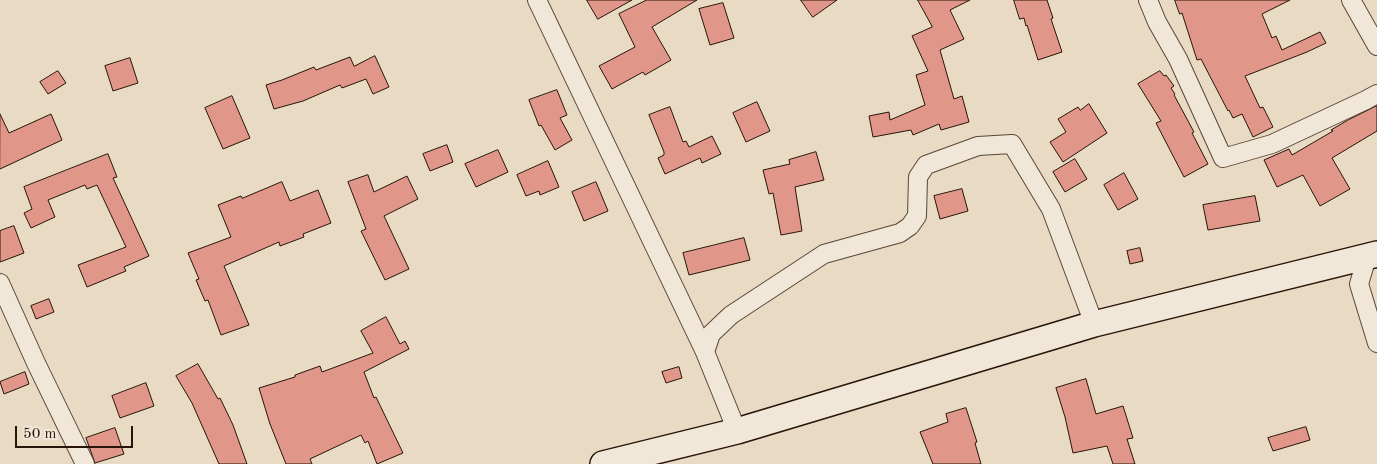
<!DOCTYPE html>
<style>
body{margin:0}
#map{position:relative;width:1377px;height:464px;overflow:hidden;background:#e9dac3;font-family:"Old Standard TT",serif}
canvas{display:block}
.scale{position:absolute;left:15px;top:426px;width:118px;height:22px;box-sizing:border-box;border:2px solid #27140a;border-top:0;padding-left:6px;font-size:15px;line-height:18px;white-space:nowrap;color:#27140a;-webkit-text-stroke:4px #f1e7d8;paint-order:stroke}
</style>
<div id="map">
<canvas width="1377" height="464"></canvas>
<div class="scale">50 m</div>
</div>
<script>
const context = document.querySelector('canvas').getContext('2d');
context.lineJoin = 'round';
function fillPath(path, color) { context.fillStyle = color; context.fill(path, 'evenodd'); }
function stroke(path, color, width, dash) { context.strokeStyle = color; context.lineWidth = width; context.lineCap = dash ? 'butt' : 'round'; context.setLineDash(dash || []); context.stroke(path); }
const building = new Path2D(`
 M587,0H632L598,19Z
 M647,0H697L652,27L671,60L645,75L643,72L612,89L599,66L635,47L619,14Z
 M801,0H837L813,17Z
 M918,0H970L950,10L964,39L940,50L954,99L962,96L969,122L941,130L939,124L913,135L911,130L873,137L869,116L889,112L890,120L925,105L916,75L928,71L912,36L932,27Z
 M1014,0H1047L1053,18L1051,19L1062,52L1038,60L1027,25L1026,26L1024,18L1020,19Z
 M1175,0H1290L1262,14L1272,38L1276,36L1282,50L1320,32L1326,43L1307,52L1245,76L1260,108L1263,107L1273,127L1253,137L1242,114L1233,118L1229,110L1228,111L1201,59L1197,60L1182,13L1180,14Z
 M723,3L734,38L710,45L699,9Z
 M375,56L389,87L373,94L366,79L342,88L340,85L303,101L274,109L266,85L282,80L314,67L316,70L350,57L354,66Z
 M130,58L138,83L113,91L105,66Z
 M58,71L66,83L48,94L40,82Z
 M1160,71L1164,76L1166,75L1174,86L1171,88L1175,94L1174,95L1194,132L1192,133L1208,164L1184,177L1156,123L1161,121L1138,84Z
 M557,90L567,115L560,118L572,140L555,150L541,125L539,126L529,100Z
 M232,96L250,138L223,149L205,108Z
 M757,102L770,131L746,142L733,113Z
 M1089,104L1107,133L1063,162L1050,142L1066,132L1058,119L1078,107L1080,110Z
 M1377,106V131L1332,158L1350,189L1320,206L1303,175L1277,187L1264,160L1289,149L1292,155L1333,131L1331,130L1348,120Z
 M670,107L683,142L686,141L689,147L712,136L721,154L702,163L700,158L665,174L658,158L664,155V152L649,115Z
 M0,114L9,133L51,114L62,140L0,169Z
 M447,145L453,162L430,171L423,154Z
 M498,150L508,172L476,187L465,164Z
 M816,152L824,180L795,187L802,231L781,235L773,193L769,194L763,170L790,164L789,160Z
 M108,154L117,177L113,178L149,256L124,267L126,271L87,287L78,265L126,247L97,185L87,189L85,185L48,200L55,217L31,228L24,213L32,209L24,187Z
 M1075,159L1087,179L1065,192L1053,172Z
 M548,161L559,187L540,195L539,191L526,196L517,175Z
 M1124,173L1138,199L1118,210L1104,185Z
 M368,175L374,192L407,176L418,199L384,216L409,269L385,280L361,231L366,229L348,182Z
 M282,182L290,201L318,190L331,223L303,234L304,237L280,246L279,242L224,266L249,325L221,335L208,300L205,301L196,280L199,279L188,253L231,237L218,205L241,196L242,198Z
 M596,182L608,211L584,221L572,192Z
 M962,189L968,211L940,219L934,196Z
 M1255,196L1260,221L1208,230L1203,205Z
 M14,226L24,253L0,262V231Z
 M744,238L750,260L689,275L683,253Z
 M1140,248L1143,261L1130,264L1127,251Z
 M49,299L54,312L36,319L31,306Z
 M386,317L400,344L405,341L409,349L364,372L374,398L376,397L403,453L377,464L368,441L365,443L361,435L310,459L312,464H286L270,424L259,388L295,377V375L320,366L322,372L373,353L361,331Z
 M198,364L218,399L220,398L233,425L247,464H219L192,403L176,376Z
 M679,367L682,378L666,383L662,372Z
 M25,372L29,384L4,394L0,382Z
 M1086,379L1096,414L1123,406L1133,438L1127,439L1135,464H1113L1107,446L1073,453L1065,417L1056,388Z
 M146,383L154,406L120,418L112,396Z
 M966,408L977,442L975,443L981,464H933L920,432L948,422L946,414Z
 M1306,427L1310,440L1273,451L1268,438Z
 M115,428L124,454L95,463L86,438Z`);
fillPath(building, '#e09789');
stroke(building, '#27140a', 1);
const street = new Path2D(`
 M537,0L705,352
 M1148,0L1157,22L1178,59L1223,158L1272,144L1366,100L1377,94
 M1351,0L1377,46
 M1367,257L1359,284L1377,343
 M0,283L36,363L85,464
 M737,431L705,352L711,334L731,315L824,254L900,233L910,226L917,216L918,177L926,165L978,146L1012,144L1051,209L1094,324`);
const secondary = new Path2D(`
 M603,464L737,431L1094,324L1377,254`);
stroke(street, '#584638', 20);
stroke(secondary, '#27140a', 28);
stroke(street, '#f1e7d8', 18);
stroke(secondary, '#f1e7d8', 25);
</script>
